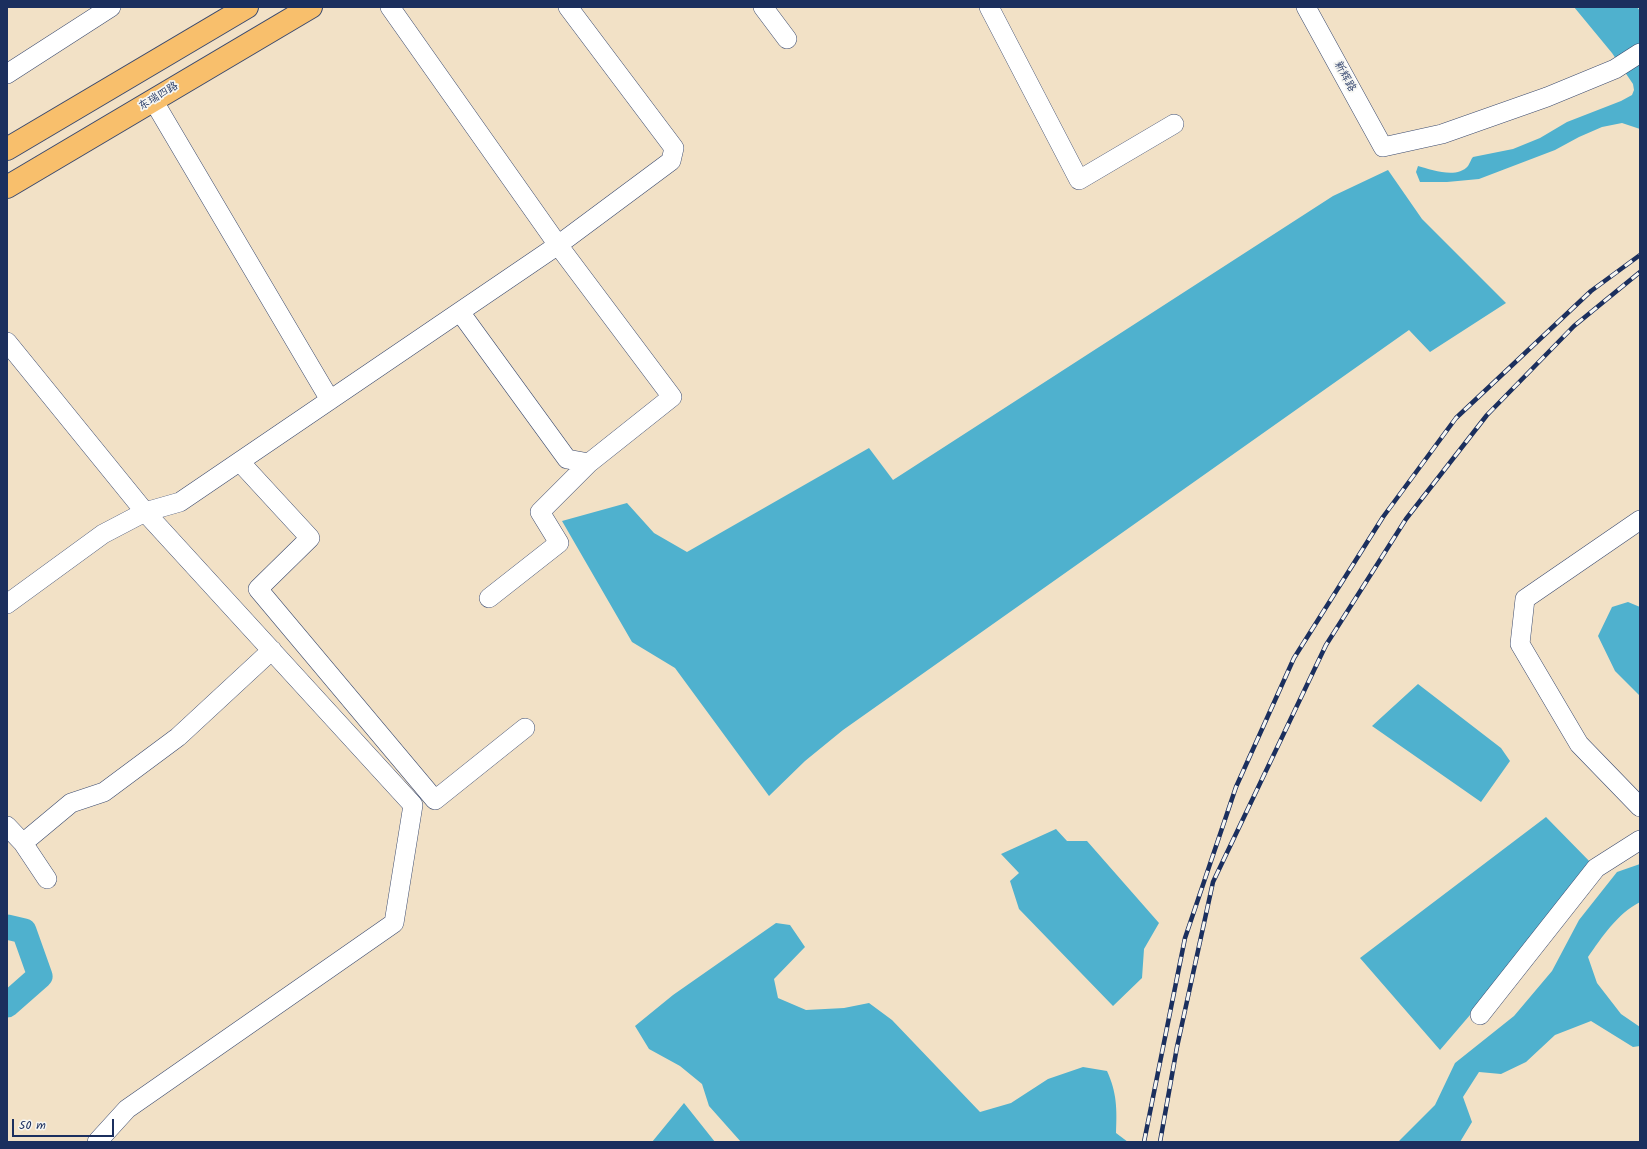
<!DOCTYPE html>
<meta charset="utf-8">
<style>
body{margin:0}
#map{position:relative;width:1647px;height:1149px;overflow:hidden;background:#f2e1c6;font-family:Kalam,sans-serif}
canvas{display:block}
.frame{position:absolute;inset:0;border:8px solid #1b2f5e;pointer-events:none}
.scale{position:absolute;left:12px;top:1119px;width:102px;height:18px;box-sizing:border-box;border:2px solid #1b2f5e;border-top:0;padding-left:5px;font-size:12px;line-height:14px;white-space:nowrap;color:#1b2f5e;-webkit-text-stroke:3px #f6f6f2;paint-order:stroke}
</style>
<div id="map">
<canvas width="1647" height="1149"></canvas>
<div class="frame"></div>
<div class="scale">50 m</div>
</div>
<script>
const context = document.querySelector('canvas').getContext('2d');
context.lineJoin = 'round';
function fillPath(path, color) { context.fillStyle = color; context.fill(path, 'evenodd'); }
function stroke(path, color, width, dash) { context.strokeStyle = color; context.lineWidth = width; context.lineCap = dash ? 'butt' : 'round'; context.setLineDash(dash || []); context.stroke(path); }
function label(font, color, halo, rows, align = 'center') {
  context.font = font + ' Kalam,"LXGW WenKai TC",sans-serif'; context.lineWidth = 3.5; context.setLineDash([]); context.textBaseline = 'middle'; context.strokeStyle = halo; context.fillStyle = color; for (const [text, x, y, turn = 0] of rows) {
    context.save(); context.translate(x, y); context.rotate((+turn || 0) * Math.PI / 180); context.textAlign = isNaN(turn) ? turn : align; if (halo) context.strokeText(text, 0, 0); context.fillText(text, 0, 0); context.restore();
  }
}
fillPath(new Path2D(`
 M1574,7H1637L1640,11V129L1622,123L1602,127L1579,137L1555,150L1479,179L1447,182H1420L1416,172L1418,166C1432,170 1457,179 1468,166C1470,163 1471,159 1473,157L1513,149L1540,138L1567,122L1621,101L1632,95L1634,90L1633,84L1612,53Z
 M1388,170L1422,219L1506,303L1430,352L1409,330L843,730L805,761L769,796L675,668L632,642L562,521L627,503L654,533L687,552L869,448L893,480L1333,196Z
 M1628,602L1640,607V696L1615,671L1598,636L1612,607Z
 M1418,684L1501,748L1510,761L1481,802L1372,726Z
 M1546,817L1596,868L1440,1050L1360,958Z
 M1056,829L1067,841H1087L1159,923L1144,949L1142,978L1113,1006L1019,909L1010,881L1019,873L1001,854Z
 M1640,864V902C1617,914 1602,937 1588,957L1597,983L1621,1014L1640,1027V1046L1633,1047L1591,1021L1555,1035L1526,1062L1501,1074L1479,1072L1463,1097L1472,1122L1460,1142H1398L1435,1105L1455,1063L1514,1016L1552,971L1579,920L1617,872Z
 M776,923L790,925L805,947L774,979L778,998L806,1010L844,1008L869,1003L892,1020L980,1112L1011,1103L1048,1079L1083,1067L1107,1071C1117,1093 1117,1109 1116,1133L1128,1142H741L709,1106L702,1084L680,1066L649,1049L635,1026L673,995Z
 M684,1103L715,1142H652Z`), '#4fb1ce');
stroke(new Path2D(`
 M7,927L24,931L40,976L7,1005`), '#4fb1ce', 25);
const minor = new Path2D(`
 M390,7L558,245L672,397L589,463L540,512L559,543L489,598
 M763,7L787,39
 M989,7L1079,180L1174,124
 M1306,7L1383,147L1442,134L1547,97L1615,69L1640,53
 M7,74L111,7
 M153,100L330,400
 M460,312L567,459L589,463
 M7,342L145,512L413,805L394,923L127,1109L97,1142
 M240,462L310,538L258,589L435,800L525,728
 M1640,520L1525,599L1520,644L1579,744L1640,807
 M7,604L103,534L145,512L180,502L558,245L671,161L674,148L568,7
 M7,826L23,843
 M47,879L23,843L71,803L104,792L178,737L272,650
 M1480,1015L1596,868L1640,840`);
const major = new Path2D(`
 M7,149L247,7
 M7,187L311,7`);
stroke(minor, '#3b4a6e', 20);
stroke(major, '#3b4a6e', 24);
stroke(minor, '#fff', 19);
stroke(major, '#f8bf6c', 22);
const rail = new Path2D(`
 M1144,1142L1185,938L1236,787L1294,658L1383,517L1456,418L1591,291L1640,255
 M1160,1142L1177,1047L1213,882L1326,645L1406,519L1487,415L1574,326L1640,272`);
stroke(rail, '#1b2f5e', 4.5);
stroke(rail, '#f6f6f2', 3, [9]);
label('11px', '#1b2f5e', '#f6f6f2', [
 ["新辉路",1344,77,61],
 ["东瑞四路",159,97,-31]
]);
</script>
